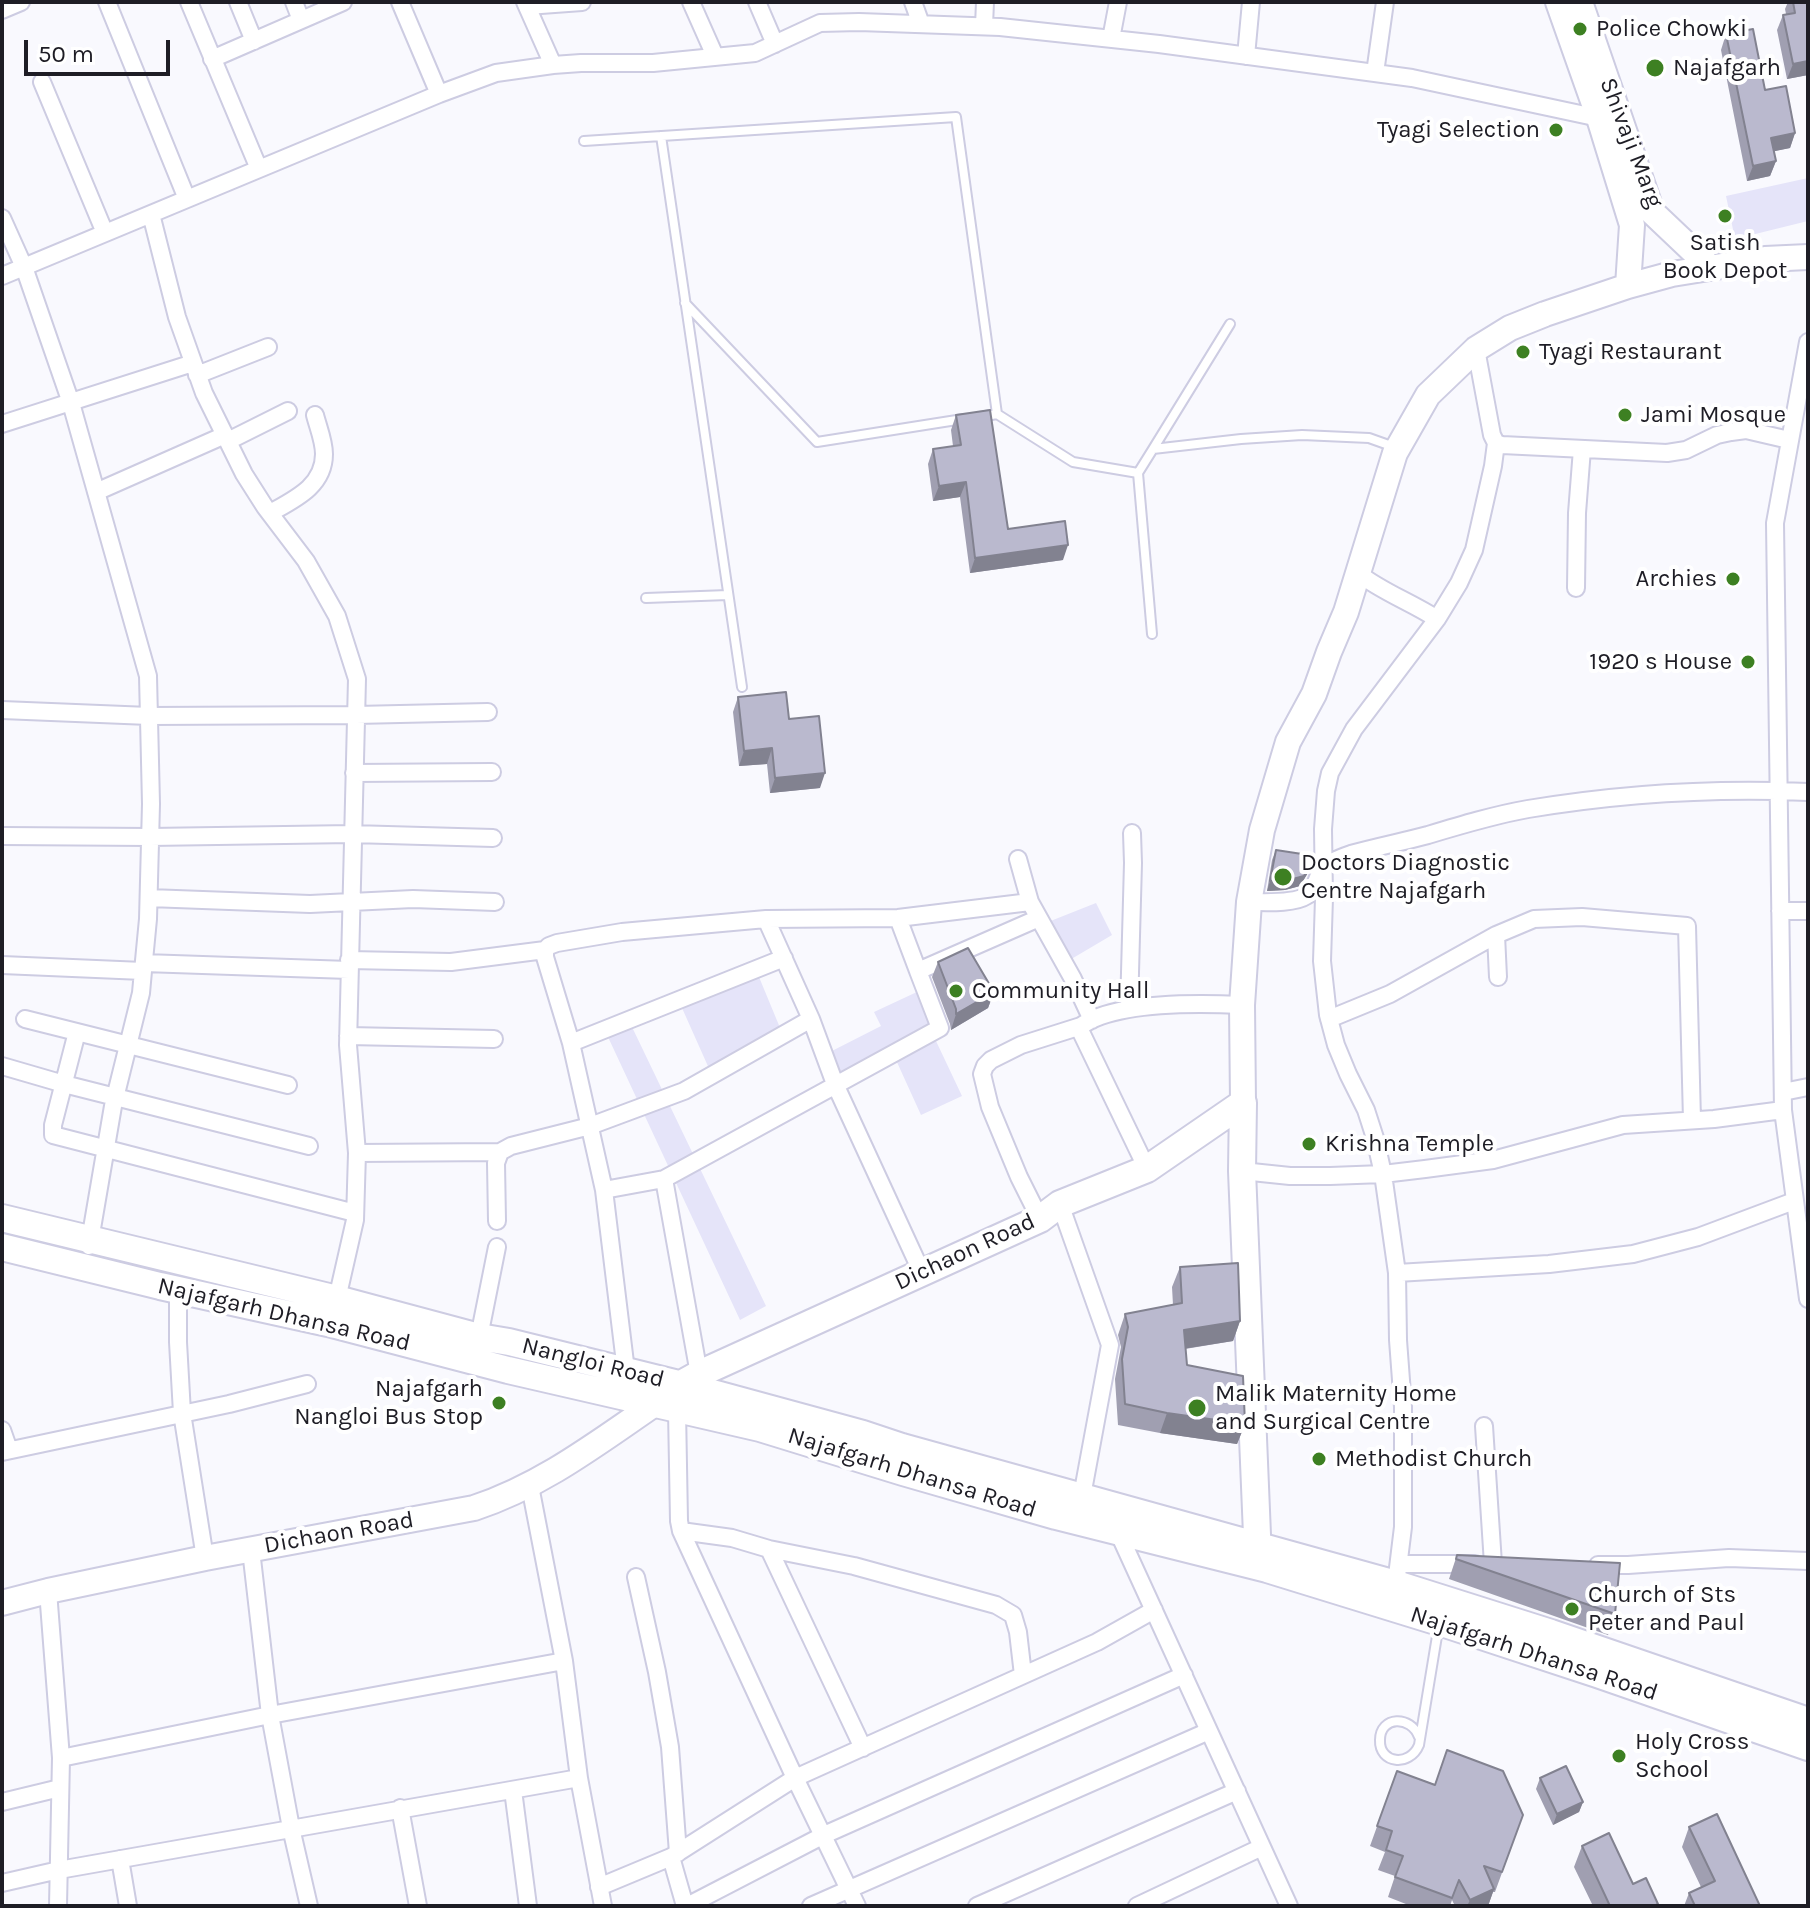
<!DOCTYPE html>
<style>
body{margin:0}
#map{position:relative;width:1810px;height:1908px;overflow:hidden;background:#f9f9fe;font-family:Karla,sans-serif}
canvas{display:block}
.frame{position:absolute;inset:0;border:4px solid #1e1d25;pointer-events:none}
.scale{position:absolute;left:24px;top:40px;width:146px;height:36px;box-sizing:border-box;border:4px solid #1e1d25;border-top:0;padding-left:10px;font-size:24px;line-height:28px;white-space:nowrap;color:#1e1d25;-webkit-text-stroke:6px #fff;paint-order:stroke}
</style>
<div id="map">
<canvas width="1810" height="1908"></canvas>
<div class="frame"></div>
<div class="scale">50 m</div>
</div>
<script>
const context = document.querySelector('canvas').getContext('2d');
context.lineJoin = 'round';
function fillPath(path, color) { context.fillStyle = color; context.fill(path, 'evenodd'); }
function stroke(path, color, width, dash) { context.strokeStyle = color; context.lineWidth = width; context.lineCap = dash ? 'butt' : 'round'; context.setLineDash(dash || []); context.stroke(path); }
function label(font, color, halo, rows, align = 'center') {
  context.font = font + ' Karla,sans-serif'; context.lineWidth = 8; context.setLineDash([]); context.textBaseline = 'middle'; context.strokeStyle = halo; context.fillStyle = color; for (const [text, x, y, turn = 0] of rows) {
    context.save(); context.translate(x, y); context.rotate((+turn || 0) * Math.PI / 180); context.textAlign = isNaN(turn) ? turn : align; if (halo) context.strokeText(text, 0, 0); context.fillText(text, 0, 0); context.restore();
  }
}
fillPath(new Path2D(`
 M1808,178V221L1735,239L1726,196Z
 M1096,903L1112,935L1068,961L1048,922Z
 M759,977L783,1035L711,1073L682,1008Z
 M919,991L931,1024L838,1076L826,1054L881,1026L874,1012Z
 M632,1027L766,1306L740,1320L608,1037Z
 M936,1041L962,1096L921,1115L896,1060Z`), '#e5e4f9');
const lane = new Path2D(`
 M661,136L742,687
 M584,141L956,117L997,414
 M685,303L817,442L963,419
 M980,417L997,414L1073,462L1138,473L1153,449L1241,439L1302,435L1369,438L1397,448
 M1153,449L1230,324
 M1138,473L1152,634
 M646,598L728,595
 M1419,1737C1411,1715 1380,1716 1380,1740C1379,1764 1410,1767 1419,1745L1439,1624`);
const street = new Path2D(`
 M107,2L187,199
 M189,2L259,169
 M238,2L254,41
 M294,2L301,20
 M400,2L439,94
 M525,2L553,65
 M691,2L715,56
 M757,2L775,44
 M913,2L921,24
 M527,6L582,2
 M2,10L21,2
 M984,26L985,2
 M1111,39L1118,2
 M1246,56L1251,2
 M212,59L343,2
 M1375,73L1385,2
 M42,82L105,233
 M151,214L177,317L204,393L244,474L265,507L306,561L337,616L357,679L348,1045L357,1153L355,1220L337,1299
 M2,218L24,267L71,403L148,676L151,804L148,919L143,971L141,993L113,1106L89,1246
 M2,276L439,94L496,73L553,65L581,63H653L755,53L820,23L859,22L1000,27L1159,44L1412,78L1599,118L1605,116
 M1808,342L1775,523L1783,1110L1808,1299
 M1476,349L1492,435L1496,443L1502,445L1667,453L1686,450L1717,435L1731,432L1746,430L1789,440
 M197,375L268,347
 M2,424L193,363
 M228,441L288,411
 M96,492L225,435
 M270,513C295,499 324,486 324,454C324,441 318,427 315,415
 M1358,573C1382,592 1411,602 1437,619
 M1576,588L1577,513L1582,449
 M2,710L149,716L356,715L488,712
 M354,773L492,772
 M2,836L150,837L352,834L493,838
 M1018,859L1030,902L1073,979L1092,1020
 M149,898L310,904L413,899L495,902
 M1249,902C1264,902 1294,904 1306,896C1317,890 1315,878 1323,869C1329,862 1342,857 1351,854C1376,847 1402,842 1428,835C1461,825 1494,815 1528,809C1618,794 1717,788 1808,792
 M1780,911H1808
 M898,918L918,971L1039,918
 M766,919L811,1019L835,1084L922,1273
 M349,960L451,962L545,950
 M144,963L349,970
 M2,965L143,971
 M1498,977L1496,935L1534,919L1582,917L1687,926L1692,1120
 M1129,1009L1133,863L1132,833
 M25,1019L288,1085
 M1329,1019L1390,994L1496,935
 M77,1032L53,1125V1135L355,1213
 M348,1036L494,1039
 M571,1043L784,958
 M2,1066L64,1084L309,1146
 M1783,1092L1808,1087
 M357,1153L500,1152
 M1147,1169L1081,1032V1026C1116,1001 1199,1003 1242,1005
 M1242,1171L1290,1176H1330L1383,1174L1425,1169L1493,1160L1623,1125L1714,1119L1783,1110
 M664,1179L699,1374
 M604,1190L664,1179L940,1028L918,971
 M1060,1204L1110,1345L1082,1496
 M1040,1219L1019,1177L990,1107L982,1074L985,1066L991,1060L1021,1045L1081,1026
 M497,1221L496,1163L500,1152L511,1146L590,1126L684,1091L811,1019
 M1397,1273L1549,1264L1633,1254L1698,1237L1794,1201
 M178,1290V1342L182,1413L205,1558
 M479,1337L497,1247
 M626,1371L604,1190L571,1043L545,957V950L549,946L557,943L622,932L766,919L898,918L1030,902
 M677,1410L679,1521L681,1531L795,1778L857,1906
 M1484,1426L1493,1564
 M2,1430L9,1450
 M2,1452L229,1404L307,1384
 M530,1486L564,1661L579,1778L603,1906
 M681,1531L732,1538L769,1549L854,1566L996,1605L1013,1615L1018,1632L1023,1675
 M1119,1534L1289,1906
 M769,1549L863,1748
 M251,1550L270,1715L291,1828L309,1906
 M1400,1564H1475
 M1598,1565H1628L1729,1558L1808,1561
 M636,1577L657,1672L670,1747L678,1853
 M1396,1584L1403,1527V1407L1398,1340L1397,1273L1383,1174L1375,1138L1366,1110L1348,1074L1336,1045L1328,1015L1322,961L1324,898L1323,829L1326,791L1330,773L1354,729L1437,619L1459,583L1474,550L1493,466L1496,443
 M48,1591L61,1758L58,1906
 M61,1758L270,1715L564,1661
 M513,1790L528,1906
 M2,1802L60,1788
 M400,1808L418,1906
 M671,1857L685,1906
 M120,1859L128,1906
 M2,1883L59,1870L579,1778
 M599,1887L671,1857L795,1778L1097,1642L1154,1610
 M687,1906L824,1835L1184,1675
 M811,1906L1209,1731
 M977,1906L1237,1791
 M1137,1906L1262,1847`);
const secondary = new Path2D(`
 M1558,2L1599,118L1632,225L1628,286
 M1580,2L1652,212L1710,267
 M1243,1103L1242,1005L1249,902L1262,830L1288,742L1314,694L1329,652L1346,612L1395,453L1428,395L1476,349L1510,328L1545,314L1628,286L1672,274L1765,259L1808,257
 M2,1603L48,1591L205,1558L474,1508C541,1486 596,1444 653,1405`);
const primary = new Path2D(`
 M1243,1103L1242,1171L1258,1559
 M2,1218L337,1299L479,1337L509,1342L683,1385L863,1434L902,1447L1396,1584L1551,1633L1808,1721
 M2,1247L160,1286L328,1323L508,1370L760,1428L903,1472L1056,1516L1267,1569L1439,1622L1597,1674L1808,1747
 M672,1389L699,1374L1040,1219L1060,1204L1147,1169L1243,1103`);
stroke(lane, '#cdcce2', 12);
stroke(street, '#cdcce2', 20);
stroke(secondary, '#cdcce2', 28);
stroke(primary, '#cdcce2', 30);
stroke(lane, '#fff', 8);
stroke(street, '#fff', 16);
stroke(secondary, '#fff', 24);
stroke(primary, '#fff', 26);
fillPath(new Path2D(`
 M1788,2H1808V75L1787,79L1777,30L1783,15L1786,14L1785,9Z
 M1726,34L1795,133L1790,148L1774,151L1776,161L1770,176L1747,181L1721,50Z
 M956,415L1008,529L1063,560L970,573L960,497L933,501L928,464L933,449L953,446L951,430Z
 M738,697L789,719L820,788L770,793L767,764L739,766L733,712Z
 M1276,850L1312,866L1300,886L1285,890L1267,891L1272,860Z
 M938,962L994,992L988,1008L951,1030L950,1024L932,977Z
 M1180,1267L1240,1321L1233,1341L1185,1349L1187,1365L1245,1424L1237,1444L1160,1433L1118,1425L1115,1379L1121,1347L1118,1335L1125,1314L1173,1305L1172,1287Z
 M1457,1555L1615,1614L1608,1635L1449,1579Z
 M1397,1771L1523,1815L1495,1892H1493L1488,1906H1455L1452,1900L1450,1906H1411L1388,1897L1395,1876L1378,1870L1385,1852L1370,1846Z
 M1540,1778L1583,1802L1579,1812L1553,1825L1536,1789Z
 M1689,1827L1760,1906H1684L1689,1893L1701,1887L1682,1847Z
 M1582,1846L1658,1904V1906H1593L1574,1867Z`), '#a09fb1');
fillPath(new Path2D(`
 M1808,61V75L1787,79L1793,64Z
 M1795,133L1790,148L1766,153L1771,138Z
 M1776,161L1770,176L1747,181L1753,166Z
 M966,482L960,497L933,501L939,486Z
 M1068,545L1063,560L970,573L975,558Z
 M772,748L767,764L739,766L744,751Z
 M825,773L820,788L770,793L775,778Z
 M1315,856L1312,866L1300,886L1285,890L1267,891L1270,881Z
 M994,992L988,1008L951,1030L956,1014Z
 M1240,1321L1233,1341L1176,1350L1184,1330Z
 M1167,1413L1245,1424L1237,1444L1160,1433Z
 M1583,1802L1579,1812L1553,1825L1557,1814Z
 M1494,1889L1488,1906H1467L1470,1900Z`), '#828290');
const building = new Path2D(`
 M1793,2H1808V61L1793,64L1783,15L1795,13Z
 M1753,29L1765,90L1786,86L1795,133L1771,138L1776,161L1753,166L1726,34Z
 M990,410L1008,529L1065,521L1068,545L975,558L966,482L939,486L933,449L961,445L956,415Z
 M786,692L789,719L819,716L825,773L775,778L772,748L744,751L738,697Z
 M1276,850L1315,856L1304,876L1289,880L1270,881Z
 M968,948L994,992L956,1014V1009L938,962Z
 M1238,1263L1240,1321L1184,1330L1187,1365L1243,1376L1245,1424L1167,1413L1125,1404L1122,1359L1128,1327L1125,1314L1182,1303L1180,1267Z
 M1457,1555L1620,1563L1615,1614L1456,1559Z
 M1447,1750L1503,1771L1523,1815L1502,1872L1484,1866L1494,1889L1470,1900L1459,1880L1452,1898L1395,1877L1403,1856L1386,1850L1392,1831L1377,1826L1397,1771L1435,1785Z
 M1566,1766L1583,1802L1557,1814L1540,1778Z
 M1717,1814L1760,1906H1695L1689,1893L1715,1881L1689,1827Z
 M1609,1833L1633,1884L1646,1878L1658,1904L1654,1906H1610L1582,1846Z`);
fillPath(building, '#bab9ce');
stroke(building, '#828290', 2);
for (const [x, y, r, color] of [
 [1580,29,8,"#3d8022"],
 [1655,68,10,"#3d8022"],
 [1556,130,8,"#3d8022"],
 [1725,216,8,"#3d8022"],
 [1523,352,8,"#3d8022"],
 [1625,415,8,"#3d8022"],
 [1733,579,8,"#3d8022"],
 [1748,662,8,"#3d8022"],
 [1283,877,10,"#3d8022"],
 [956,991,8,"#3d8022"],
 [1309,1144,8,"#3d8022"],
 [499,1403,8,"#3d8022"],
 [1197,1408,10,"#3d8022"],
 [1319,1459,8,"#3d8022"],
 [1572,1609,8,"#3d8022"],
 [1619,1756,8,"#3d8022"]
]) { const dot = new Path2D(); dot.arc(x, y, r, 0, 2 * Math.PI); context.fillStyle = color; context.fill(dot); stroke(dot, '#fff', 3); }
label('24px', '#1e1d25', '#fff', [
 ["Police Chowki",1596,29],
 ["Najafgarh",1673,68],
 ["Tyagi Selection",1540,130,"right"],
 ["Satish",1725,243,"center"],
 ["Book Depot",1725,271,"center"],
 ["Tyagi Restaurant",1539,352],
 ["Jami Mosque",1641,415],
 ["Archies",1717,579,"right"],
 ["1920 s House",1732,662,"right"],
 ["Doctors Diagnostic",1301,863],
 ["Centre Najafgarh",1301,891],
 ["Community Hall",972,991],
 ["Krishna Temple",1325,1144],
 ["Najafgarh",483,1389,"right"],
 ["Nangloi Bus Stop",483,1417,"right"],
 ["Malik Maternity Home",1215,1394],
 ["and Surgical Centre",1215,1422],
 ["Methodist Church",1335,1459],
 ["Church of Sts",1588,1595],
 ["Peter and Paul",1588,1623],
 ["Holy Cross",1635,1742],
 ["School",1635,1770]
], 'left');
label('24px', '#1e1d25', '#fff', [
 ["Shivaji Marg",1631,143,69],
 ["Dichaon Road",965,1252,-25],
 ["Najafgarh Dhansa Road",284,1315,13],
 ["Nangloi Road",593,1363,14],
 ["Najafgarh Dhansa Road",912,1473,17],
 ["Dichaon Road",339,1533,-10],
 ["Najafgarh Dhansa Road",1534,1654,18]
]);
</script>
